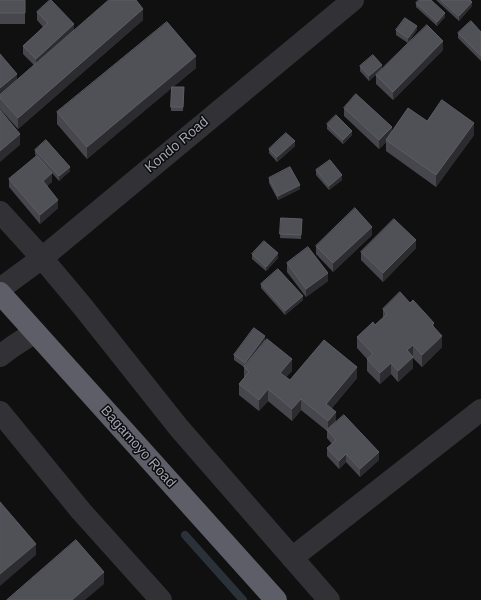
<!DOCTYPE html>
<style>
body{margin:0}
canvas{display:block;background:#101011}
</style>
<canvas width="481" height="600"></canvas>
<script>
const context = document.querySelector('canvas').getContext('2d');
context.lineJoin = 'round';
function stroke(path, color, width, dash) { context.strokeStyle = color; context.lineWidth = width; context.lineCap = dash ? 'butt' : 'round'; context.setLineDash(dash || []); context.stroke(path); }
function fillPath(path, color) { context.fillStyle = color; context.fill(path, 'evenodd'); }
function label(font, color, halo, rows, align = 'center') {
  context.font = font + ' Helvetica,sans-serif'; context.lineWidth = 3; context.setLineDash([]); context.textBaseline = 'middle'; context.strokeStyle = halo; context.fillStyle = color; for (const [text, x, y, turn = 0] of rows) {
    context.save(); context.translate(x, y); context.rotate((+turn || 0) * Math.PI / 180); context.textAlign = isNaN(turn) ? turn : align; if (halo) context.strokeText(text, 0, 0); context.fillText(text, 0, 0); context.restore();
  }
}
stroke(new Path2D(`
 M185,535L243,600`), '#2a3139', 8);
stroke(new Path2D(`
 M0,212L42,258L83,307L179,428L329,600
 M0,289L42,258L353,0
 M0,356L12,347L35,332
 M0,412L81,511L161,600
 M292,558L481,410`), '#313136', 22);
stroke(new Path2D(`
 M0,293L276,600`), '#5d5e67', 22);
fillPath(new Path2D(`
 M0,0H25V24H0Z
 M436,0H470L472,6L459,21Z
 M416,3L445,17L437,26L416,7Z
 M37,12L74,31L143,20L18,129L0,109V54L17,80L34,65L23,54V46L43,27L37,20Z
 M396,30H417L408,43L396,35Z
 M481,32V61L458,38V33Z
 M443,50L393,100L376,84V75L381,70L369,81L360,71V66L382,70Z
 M196,68L173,87H184L183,111H171V88L87,159L57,124V112Z
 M344,108L392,131L427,121L474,135L436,187L386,151V142L379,149L344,116Z
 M327,124L352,135L343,144L327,129Z
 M295,146L277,162L269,153V149Z
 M35,150L70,171L59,181L46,166L52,182L47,186L58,208L40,224L9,187V179L36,156L35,154Z
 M316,170L342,180L329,190L316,175Z
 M269,178L300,189L278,200L269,183Z
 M281,218L302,219L301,239L280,238Z
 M372,235L333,272L316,254V246Z
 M416,248L383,282L361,260V252Z
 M252,254L278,258L266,271L252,259Z
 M287,263L328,281L306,297L287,272Z
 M261,284L303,300L285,315L261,288Z
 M383,309L434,328L442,347L422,367L413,358V368L398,382L391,374L380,384L367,371V359L357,348V337L375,325L383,318Z
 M265,340L260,347L292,371L286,377L290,380L357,378L332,408L336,422L379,460L360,477L346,462L339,469L327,456V448L332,444L327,438V431L301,410L292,421L268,401L259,411L239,395V384L244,378V367L234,360V355Z`), '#46464c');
fillPath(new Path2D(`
 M472,2V6L459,21V16Z
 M143,9V20L18,129V118Z
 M445,13V17L437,26V22Z
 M74,24V32L36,68V59Z
 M417,26V30L408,43V38Z
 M443,41V50L393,100V92Z
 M196,56V68L87,159V147Z
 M382,65V70L369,81V76Z
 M17,74V85L0,98V88Z
 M474,123V135L436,187V175Z
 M392,127V135L386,140V142L379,149V140Z
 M352,131V135L343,144V140Z
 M20,134V145L0,162V151Z
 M295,141V146L277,162V157Z
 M70,167V171L59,181V176Z
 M52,173V182L43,189V181Z
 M342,175V180L329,190V186Z
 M300,185V189L278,200V196Z
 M58,200V208L40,224V215Z
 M372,227V235L333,272V263Z
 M416,240V248L383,282V273Z
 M278,253V258L266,271V267Z
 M328,273V281L306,297V289Z
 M303,296V300L285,315V311Z
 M434,323V334L432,325Z
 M265,336V340L245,368V363Z
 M442,336V347L422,367V355Z
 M413,345V357L407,350Z
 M413,357V368L398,382V371Z
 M292,359V371L280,384V373Z
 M391,363V374L380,384V373Z
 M357,367V378L326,415V404Z
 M268,389V401L259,411V400Z
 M301,399V410L292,421V409Z
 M336,412V423L328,432V421Z
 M379,452V460L360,477V469Z
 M346,454V462L339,469V461Z
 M36,544V555L0,586V574Z
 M104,572V584L85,600H72Z`), '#2c2c30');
const building = new Path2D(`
 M0,0H25V13H0Z
 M50,0H51L74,24L36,59L23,46L48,23L37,12Z
 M109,0H136L143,9L18,118L0,98V95Z
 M419,0H431L445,13L437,22L416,3Z
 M441,0H470L472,2L459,16Z
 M405,18L417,26L408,38L396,30Z
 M471,21L481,32V56L458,33Z
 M167,22L196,56L87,147L57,112Z
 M427,25L443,41L393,92L376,75Z
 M0,54L17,74L0,88Z
 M373,55L382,65L369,76L360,66Z
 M172,87H184L183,107H171Z
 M356,94L392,127L379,140L344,108Z
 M442,100L474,123L436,175L386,140L408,108L427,121Z
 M0,110L20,134L0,151Z
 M336,115L352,131L343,140L327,124Z
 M286,133L295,141L277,157L269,149Z
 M46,140L70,167L59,176L35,150Z
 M37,156L52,173L43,181L58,200L40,215L9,179Z
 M330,160L342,175L329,186L316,170Z
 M290,167L300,185L278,196L269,178Z
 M355,208L372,227L333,263L316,246Z
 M281,218L302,219L301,235L280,234Z
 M394,219L416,240L383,273L361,252Z
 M264,241L278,253L266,267L252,254Z
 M308,247L328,273L306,289L287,263Z
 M278,269L303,296L285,311L261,284Z
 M400,292L410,303L413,300L434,323L432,325L442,336L422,355L413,345L407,350L413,357L398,371L391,363L380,373L367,359L373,354L357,337L373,322L375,325L387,314L383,309Z
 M254,328L265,336L245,363L234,355Z
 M267,339L292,359L280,373L290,380L324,340L357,367L326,404L336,412L328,421L301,399L292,409L268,389L259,400L239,384L249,372L244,367Z
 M344,415L379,452L360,469L346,454L339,461L327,448L336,440L327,430Z
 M0,502L36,544L0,574Z
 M76,540L104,572L72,600H7Z`);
fillPath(building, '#505057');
stroke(building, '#5c5d65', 1);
label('14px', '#a1a4b2', '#0b0b0c', [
 ["Kondo Road",177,145,-40],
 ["Bagamoyo Road",138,447,48]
]);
</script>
